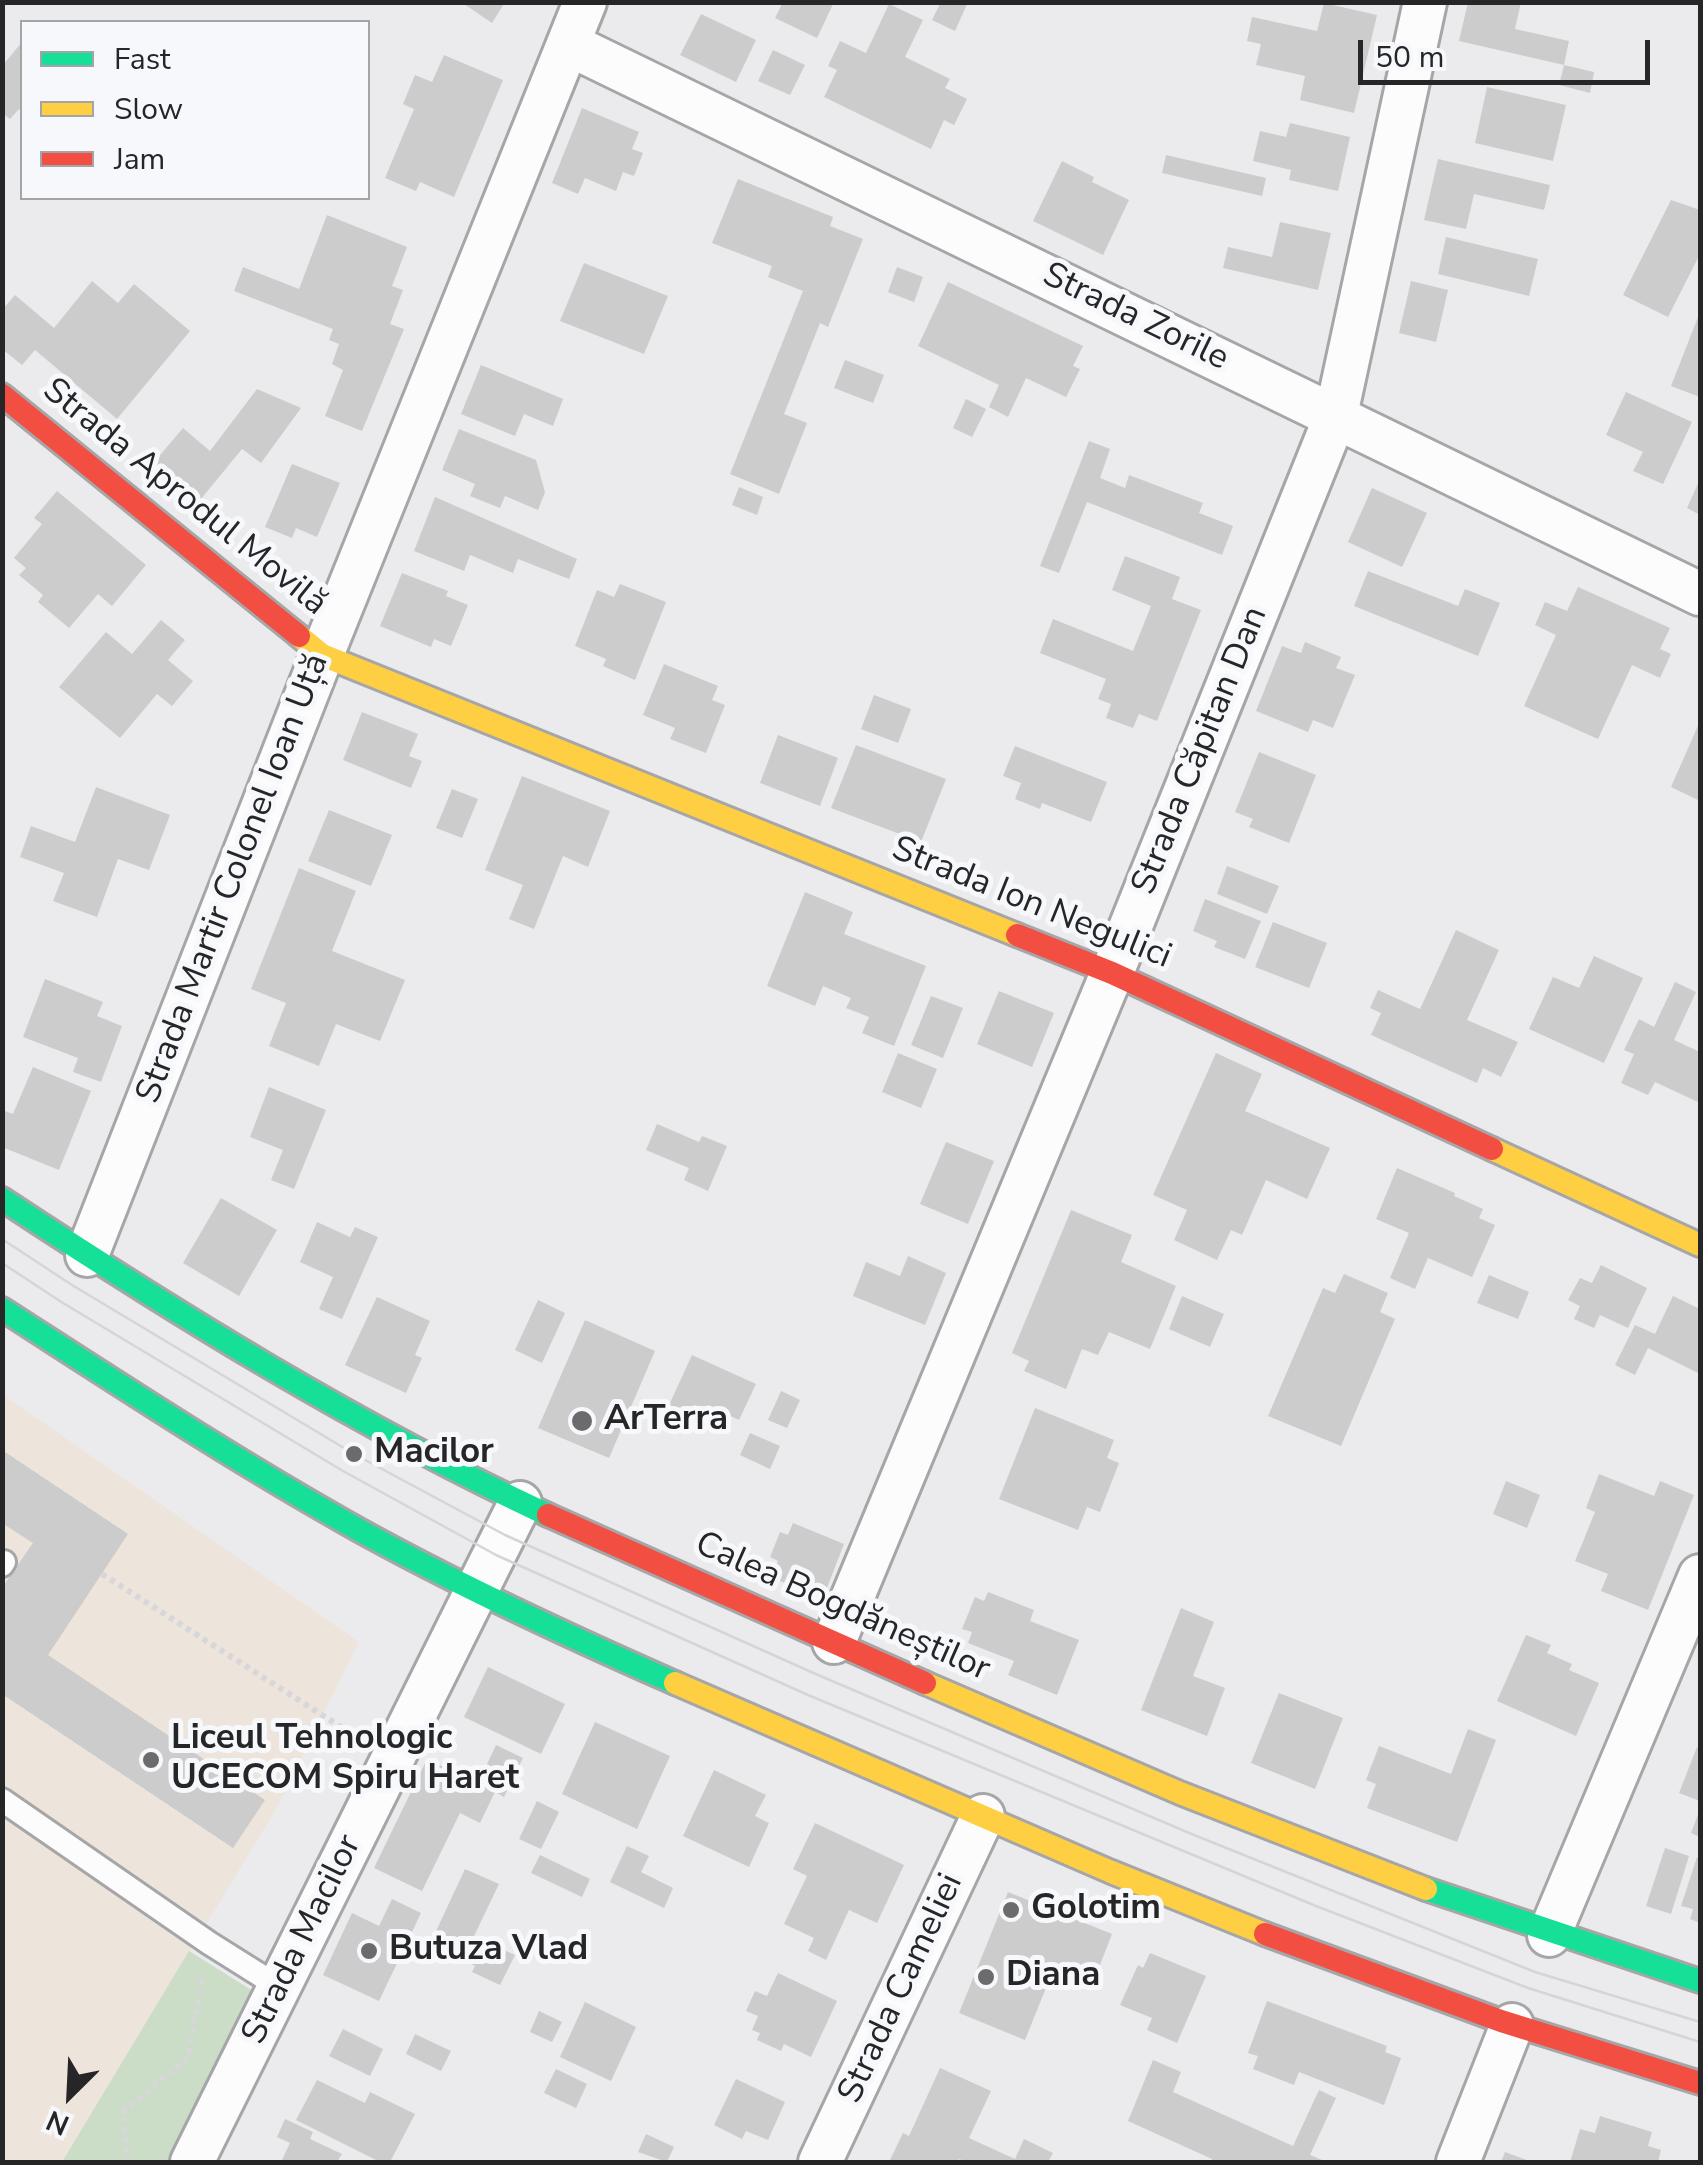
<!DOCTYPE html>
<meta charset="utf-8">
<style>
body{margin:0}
#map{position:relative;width:1703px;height:2165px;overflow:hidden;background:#ebebed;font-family:"Nunito Sans",sans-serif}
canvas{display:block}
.frame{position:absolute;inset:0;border:5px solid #262628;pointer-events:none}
.legend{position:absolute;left:20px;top:20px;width:350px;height:180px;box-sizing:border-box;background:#f7f8fc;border:2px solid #a3a4a7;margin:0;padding:12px 18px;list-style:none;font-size:30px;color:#262628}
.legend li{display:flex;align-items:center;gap:20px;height:50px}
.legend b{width:50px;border:2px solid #a3a4a7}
.north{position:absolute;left:20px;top:2045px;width:100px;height:100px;-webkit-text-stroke:8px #f7f8fc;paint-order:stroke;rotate:204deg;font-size:28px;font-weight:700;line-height:40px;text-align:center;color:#262628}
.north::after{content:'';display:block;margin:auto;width:35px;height:45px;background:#262628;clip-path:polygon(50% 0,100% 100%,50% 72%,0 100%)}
.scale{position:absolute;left:1358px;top:40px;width:292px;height:45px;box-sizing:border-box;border:5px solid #262628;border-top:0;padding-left:12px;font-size:30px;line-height:35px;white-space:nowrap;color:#262628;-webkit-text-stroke:8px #f7f8fc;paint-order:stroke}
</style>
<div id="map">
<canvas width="1703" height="2165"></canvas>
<div class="frame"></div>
<ul class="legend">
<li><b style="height:12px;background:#16e098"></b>Fast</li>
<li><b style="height:12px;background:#ffcf43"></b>Slow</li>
<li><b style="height:12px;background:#f24e42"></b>Jam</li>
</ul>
<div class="north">N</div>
<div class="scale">50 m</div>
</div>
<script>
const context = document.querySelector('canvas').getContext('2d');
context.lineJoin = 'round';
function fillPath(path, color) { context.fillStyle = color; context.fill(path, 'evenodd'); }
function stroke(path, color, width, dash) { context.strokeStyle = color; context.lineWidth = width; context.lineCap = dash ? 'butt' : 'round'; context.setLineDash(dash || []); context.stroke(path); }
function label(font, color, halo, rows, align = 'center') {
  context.font = font + ' "Nunito Sans",sans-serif'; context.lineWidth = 10; context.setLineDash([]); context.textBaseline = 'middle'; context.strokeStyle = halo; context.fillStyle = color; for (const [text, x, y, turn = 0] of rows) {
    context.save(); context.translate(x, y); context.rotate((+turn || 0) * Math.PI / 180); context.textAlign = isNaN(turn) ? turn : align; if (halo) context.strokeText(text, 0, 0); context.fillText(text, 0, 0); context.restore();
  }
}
fillPath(new Path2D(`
 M2,1394L359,1642L279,1804L62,2162H3Z`), '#ede4db');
fillPath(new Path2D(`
 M189,1951L261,1996L173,2162H62Z`), '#cbdcc7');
fillPath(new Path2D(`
 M461,2H505L492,23Z
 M783,2H834L817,38L775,18Z
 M941,2H968L955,31L932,20Z
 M1468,2H1521L1515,29L1569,41L1564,65L1459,41Z
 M1324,3L1377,15L1354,113L1300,100L1305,76L1256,65L1261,44L1247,41L1252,17L1317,31Z
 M889,4L923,20L905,57L950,79L945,88L967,99L954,125L944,120L931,149L824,97L837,70L828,66L840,41L866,53Z
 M701,14L756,40L736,82L680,55Z
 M22,42V112L19,109L10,119L2,113V66Z
 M773,50L805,65L790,95L758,81Z
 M444,55L503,80L454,197L420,182L416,191L385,178L414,109L403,104L415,75L432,82Z
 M1564,65L1594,72L1590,93L1559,85Z
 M1487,87L1566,105L1553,161L1475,143Z
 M582,108L639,132L632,149L643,153L634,176L623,172L616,191L585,178L578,194L552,183Z
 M1290,123L1350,137L1338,191L1289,180L1291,170L1253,161L1260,131L1286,137Z
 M1166,155L1266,178L1262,196L1162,173Z
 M1438,159L1550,185L1544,210L1474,194L1466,229L1424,220Z
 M1062,161L1094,177L1092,182L1129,200L1103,255L1033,221Z
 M738,179L833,217L830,226L863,239L828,327L820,323L784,414L807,423L779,494L730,474L803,291L768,277L772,266L712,243Z
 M1671,200L1700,210V254L1668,317L1623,295Z
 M327,215L407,247L392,286L403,290L390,324L404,329L362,431L325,416L343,370L332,364L339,344L329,340L333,329L234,291L243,267L299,289Z
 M1280,222L1331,233L1318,290L1223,268L1228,247L1272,257Z
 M1446,237L1538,259L1529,296L1438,274Z
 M584,263L668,296L644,354L560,321Z
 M897,267L923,277L914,302L888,292Z
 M92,281L118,303L134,284L190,331L117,419L35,350L22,365L2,349V310L15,295L54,328Z
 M1411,281L1448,290L1436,342L1399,333Z
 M948,282L1083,346L1073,366L1080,369L1066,397L1026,378L1008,417L989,407L999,385L918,346Z
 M1700,312V397L1671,386Z
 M845,360L884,375L873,403L834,388Z
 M481,365L563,399L553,426L524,414L515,436L461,414Z
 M257,389L301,408L261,463L242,449L196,505L150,467L183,428L210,451Z
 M1626,392L1692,422L1663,484L1633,471L1643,452L1606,435Z
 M966,399L986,409L972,437L953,428Z
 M459,429L536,460L545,492L538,510L505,496L500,508L470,496L475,484L442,470Z
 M1089,441L1110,449L1100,478L1125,488L1129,475L1203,503L1199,513L1233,526L1222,555L1087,502L1059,573L1040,566Z
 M292,464L340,483L317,537L296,528L292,538L265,527Z
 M1700,479V515L1687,508Z
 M739,487L763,497L757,515L732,505Z
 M1372,488L1427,513L1402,567L1348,542Z
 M57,491L146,565L112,606L98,594L69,628L38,602L43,595L19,575L26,568L14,558L42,524L34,518Z
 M435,497L577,559L569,579L518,559L513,573L470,555L464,571L414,551Z
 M1125,556L1180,577L1172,599L1201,610L1157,721L1139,714L1133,728L1106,718L1111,704L1098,699L1106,679L1040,653L1053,619L1133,651L1151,606L1112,590Z
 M1368,571L1458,606L1465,589L1500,603L1478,656L1354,606Z
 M402,573L448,591L446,596L468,605L451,646L434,639L431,647L380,626Z
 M620,584L666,602L635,680L603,666L606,659L575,646L597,590L614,597Z
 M1578,587L1670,628L1660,649L1671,654L1660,678L1632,665L1598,739L1524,706L1556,635L1535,625L1545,602L1567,611Z
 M161,620L185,640L168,660L193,681L172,706L157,694L120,738L59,687L106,632L132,654Z
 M1305,642L1341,657L1336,668L1355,675L1333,728L1313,720L1308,732L1256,711L1282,646L1301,653Z
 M664,664L718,686L712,700L725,705L706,753L670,739L675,728L643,715Z
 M874,695L911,709L898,743L861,729Z
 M362,712L418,734L409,756L422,761L411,788L343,760Z
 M1700,721V801L1671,787Z
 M778,735L838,758L820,806L760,783Z
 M856,745L946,779L921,842L831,808Z
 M1015,746L1107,782L1091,822L1042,803L1040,809L1015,799L1021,783L1003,776Z
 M1259,752L1316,775L1289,843L1249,827L1253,819L1235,812Z
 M522,776L610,811L588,867L563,856L534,929L509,919L523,885L485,870Z
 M96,787L170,815L149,870L118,859L97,917L53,901L64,873L20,857L31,826L75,842Z
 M452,789L478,799L462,838L436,828Z
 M329,810L392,835L371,886L308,861Z
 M1227,866L1279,886L1267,914L1217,894Z
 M299,868L356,891L332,951L405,980L380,1041L336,1024L319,1066L269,1046L286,1003L251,989Z
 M805,892L853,912L844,934L926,966L894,1046L862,1033L869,1017L846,1008L851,998L823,986L815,1006L767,986Z
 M1205,899L1261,921L1245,959L1214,947L1217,941L1193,931Z
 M1273,922L1327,943L1309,988L1255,967Z
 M1456,930L1499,950L1467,1020L1518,1042L1501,1077L1483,1068L1477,1083L1371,1035L1381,1013L1370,1008L1378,990L1420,1009Z
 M1594,956L1643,978L1604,1063L1529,1029L1553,977L1579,988Z
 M45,979L103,1002L97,1016L122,1026L101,1082L73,1072L78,1058L23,1037Z
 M1675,982L1696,992L1674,1040L1700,1052V1103L1655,1082L1648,1095L1621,1083L1634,1054L1624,1050L1639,1019L1654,1027Z
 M999,991L1054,1013L1032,1067L977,1044Z
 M931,996L963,1008L943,1058L911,1045Z
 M898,1053L937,1069L921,1108L882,1092Z
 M1216,1053L1262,1074L1245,1111L1330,1148L1307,1199L1266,1180L1242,1235L1231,1230L1217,1260L1174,1240L1187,1210L1153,1195Z
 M33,1067L91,1091L59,1170L2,1147V1110L13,1114Z
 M269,1087L326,1110L294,1189L271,1180L283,1150L250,1137Z
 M657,1124L699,1142L702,1136L727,1146L708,1191L684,1180L689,1168L646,1150Z
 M946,1142L994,1161L968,1224L920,1204Z
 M1397,1168L1455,1193L1454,1196L1483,1209L1479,1218L1495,1225L1472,1277L1428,1258L1415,1289L1390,1278L1409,1233L1376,1219Z
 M221,1198L277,1230L239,1296L183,1263Z
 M1071,1210L1132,1235L1121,1262L1176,1286L1150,1349L1109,1332L1098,1355L1082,1349L1066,1389L1024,1371L1029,1361L1012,1353Z
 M317,1222L350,1237L355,1227L378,1237L342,1319L319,1309L333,1277L300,1262Z
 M908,1256L946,1273L925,1325L853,1296L866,1262L900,1276Z
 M1601,1265L1647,1288L1628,1328L1600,1315L1594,1328L1574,1319L1580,1306L1568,1300L1580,1278L1592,1283Z
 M1344,1274L1388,1293L1380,1312L1395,1319L1341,1446L1268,1416L1323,1288L1335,1293Z
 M1489,1275L1529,1292L1518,1319L1477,1303Z
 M1182,1296L1224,1314L1210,1347L1169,1329Z
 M1673,1296L1700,1309V1374L1648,1348L1635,1375L1615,1365L1635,1325L1655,1334Z
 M377,1297L430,1321L415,1355L422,1358L406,1393L345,1365Z
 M538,1300L565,1313L542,1363L515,1350Z
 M585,1320L655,1351L609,1458L538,1428Z
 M692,1355L756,1384L739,1420L726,1414L720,1427L669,1405Z
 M781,1391L800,1400L787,1428L768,1420Z
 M1035,1408L1114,1440L1107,1458L1119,1463L1100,1512L1087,1507L1078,1530L999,1499Z
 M750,1433L780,1446L770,1469L740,1455Z
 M2,1450L128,1534L48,1655L265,1800L233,1848L2,1694V1588L33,1543L2,1523Z
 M1599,1474L1654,1496L1660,1481L1694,1495L1648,1610L1601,1591L1608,1574L1575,1561L1595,1512L1586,1508Z
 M1506,1481L1540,1495L1527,1528L1493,1514Z
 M793,1523L844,1544L823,1598L772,1578L778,1561L770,1557L780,1532L788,1535Z
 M988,1592L1034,1610L1030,1621L1079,1640L1057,1695L1008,1675L1014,1661L968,1643L972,1632L962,1629L975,1597L984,1601Z
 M1181,1608L1214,1622L1193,1676L1225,1688L1207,1736L1141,1710Z
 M1526,1635L1551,1645L1547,1653L1572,1664L1569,1670L1599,1683L1576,1736L1497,1701Z
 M488,1667L565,1704L541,1754L464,1717Z
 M1279,1693L1343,1718L1315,1789L1251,1763Z
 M595,1722L670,1756L637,1829L562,1794Z
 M1468,1729L1496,1740L1457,1842L1367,1808L1376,1784L1366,1780L1379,1746L1451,1774Z
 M496,1745L523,1758L504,1797L495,1792L480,1823L460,1813L422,1891L374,1868L427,1759L478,1783Z
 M1697,1747L1700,1748V1801L1679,1793Z
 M714,1770L766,1795L755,1816L769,1823L749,1867L683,1836Z
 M537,1801L559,1812L541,1849L519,1839Z
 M1700,1809V1837L1691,1833Z
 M815,1823L904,1865L877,1923L849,1910L826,1960L808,1951L814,1938L784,1924L807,1876L793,1869Z
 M627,1846L649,1856L641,1872L673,1888L664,1908L610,1882Z
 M1665,1848L1689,1856L1671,1914L1646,1906Z
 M540,1855L590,1879L582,1897L531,1873Z
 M1697,1857L1700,1859V1923L1690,1919L1693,1909L1681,1906Z
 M465,1869L499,1884L474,1936L515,1955L500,1985L472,1972L475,1966L430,1944Z
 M1008,1892L1112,1934L1091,1988L1052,1973L1025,2040L959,2013Z
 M392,1899L421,1913L379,2001L323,1975L352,1913L379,1926Z
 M1150,1953L1206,1976L1177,2043L1147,2030L1152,2018L1120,2005L1138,1965L1143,1968Z
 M778,1973L837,2001L811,2057L784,2044L781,2051L757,2040L760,2033L752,2030L758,2016L746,2011L755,1991L767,1996Z
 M1267,2001L1387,2046L1385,2052L1401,2058L1384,2105L1299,2072L1294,2085L1253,2069L1258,2056L1248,2053Z
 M585,2002L636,2027L611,2081L560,2057Z
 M539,2011L562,2022L552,2042L530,2032Z
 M343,2029L383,2049L370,2076L329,2056Z
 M415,2034L451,2051L441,2071L406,2054Z
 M1153,2060L1181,2072L1173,2092L1293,2146L1319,2090L1336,2098L1310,2155L1327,2162H1211L1212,2159L1128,2121Z
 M940,2068L991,2091L969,2138L1015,2159L1024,2139L1053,2153L1048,2162H967L959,2159L958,2162H889L903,2133L909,2136Z
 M556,2069L587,2084L576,2108L544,2093Z
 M736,2079L785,2102L768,2140L746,2131L742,2139L714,2125Z
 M317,2080L365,2103L370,2092L415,2114L390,2162H380L296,2120Z
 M1600,2116L1652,2132L1648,2146L1661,2150L1658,2162H1570L1580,2129L1595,2133Z
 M285,2119L313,2132L310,2139L342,2154L337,2162H281L290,2143L277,2137Z
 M646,2134L674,2147L667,2162L638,2152Z
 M1505,2152L1532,2162H1501Z`), '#ccc');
const lane = new Path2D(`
 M2,1565L4,1562
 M2,1800L209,1943L279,1987`);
const street = new Path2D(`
 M568,44L1700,594
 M87,1255L322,655L585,2
 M834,1642L1112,973L1336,415L1425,2
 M1549,1935L1700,1576
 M192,2162L520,1503
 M820,2162L983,1816
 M1458,2162L1512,2025`);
const fast = new Path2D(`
 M2,1199C178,1315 356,1425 548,1515
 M2,1309C120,1385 237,1462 359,1530C462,1587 568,1636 675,1683
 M1426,1889L1700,1981`);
const slow = new Path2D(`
 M299,636L322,655L1017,935
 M1492,1149L1700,1245
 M675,1683L1109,1871L1265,1934
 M925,1683L1180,1793L1426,1889`);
const jam = new Path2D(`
 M2,395L299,636
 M1017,935L1112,973L1492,1149
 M548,1515L925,1683
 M1265,1934L1501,2021L1700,2083`);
stroke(lane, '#a6a6a8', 28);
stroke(street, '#a6a6a8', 48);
stroke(fast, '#a6a6a8', 28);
stroke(slow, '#a6a6a8', 28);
stroke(jam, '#a6a6a8', 28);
stroke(new Path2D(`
 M102,1574L358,1738
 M128,2162L122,2113L188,2057L203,1974`), '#d7d7d9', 6, [5, 5]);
stroke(lane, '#fcfcfc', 22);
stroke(street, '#fcfcfc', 42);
stroke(fast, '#16e098', 22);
stroke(slow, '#ffcf43', 22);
stroke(jam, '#f24e42', 22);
stroke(new Path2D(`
 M2,1239L72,1285L354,1454L505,1535L818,1675L1194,1835L1535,1972L1700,2022
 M2,1263L63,1303L343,1471L496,1555L808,1695L1316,1906L1528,1988L1700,2042`), '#d5d5d6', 2.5);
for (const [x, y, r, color] of [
 [582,1421,12,"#6b6b6d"],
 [354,1454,10,"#6b6b6d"],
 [151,1760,10,"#6b6b6d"],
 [1011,1910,10,"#6b6b6d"],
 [369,1951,10,"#6b6b6d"],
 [986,1977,10,"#6b6b6d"]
]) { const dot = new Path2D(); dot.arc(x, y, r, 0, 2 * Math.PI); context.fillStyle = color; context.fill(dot); stroke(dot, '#f7f8fc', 4); }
label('35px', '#262628', '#f7f8fc', [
 ["Strada Zorile",1135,318,26],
 ["Strada Aprodul Movilă",184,498,39],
 ["Strada Căpitan Dan",1201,751,-68],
 ["Strada Martir Colonel Ioan Uță",234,879,-69],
 ["Strada Ion Negulici",1031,904,22],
 ["Calea Bogdăneștilor",842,1608,24],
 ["Strada Macilor",303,1940,-64],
 ["Strada Cameliei",902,1989,-65]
]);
label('bold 35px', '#262628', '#f7f8fc', [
 ["ArTerra",604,1421],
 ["Macilor",374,1454],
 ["Liceul Tehnologic",171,1740],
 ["UCECOM Spiru Haret",171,1780],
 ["Golotim",1031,1910],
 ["Butuza Vlad",389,1951],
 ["Diana",1006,1977]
], 'left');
</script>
